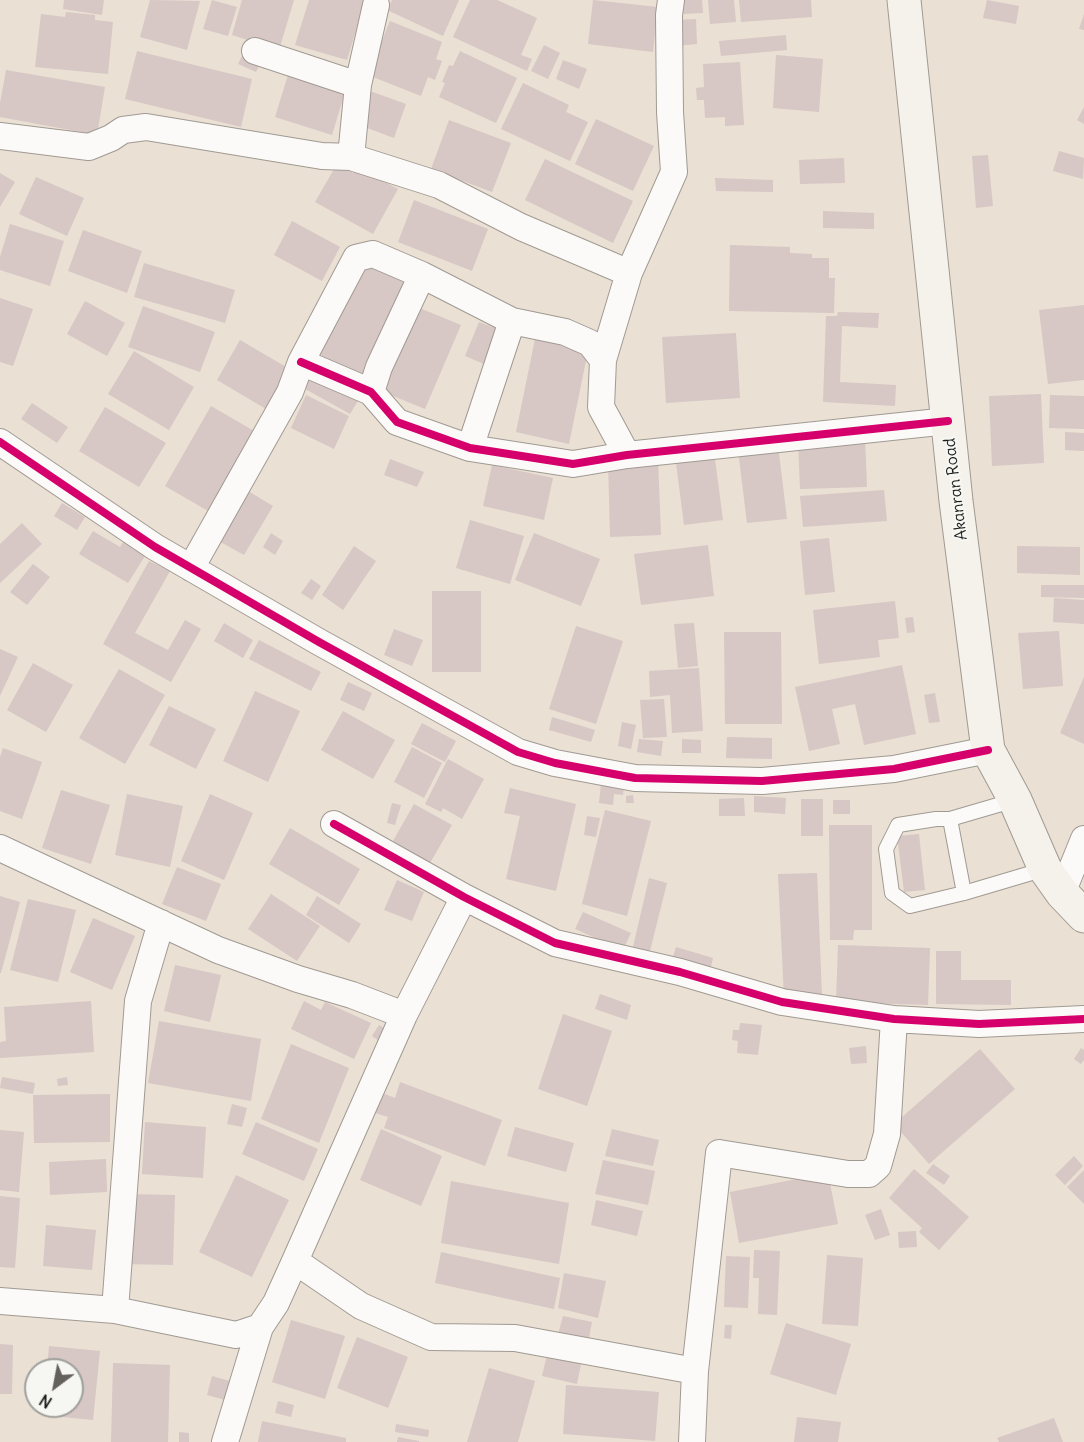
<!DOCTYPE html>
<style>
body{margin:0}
#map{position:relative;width:1084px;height:1442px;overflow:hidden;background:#eae0d3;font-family:Delius,sans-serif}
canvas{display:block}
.north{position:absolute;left:24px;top:1358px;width:60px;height:60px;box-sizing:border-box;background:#f6f6f2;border:2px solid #9f9f9c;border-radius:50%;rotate:212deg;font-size:16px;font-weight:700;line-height:24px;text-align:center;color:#1c1c1c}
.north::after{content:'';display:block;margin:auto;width:21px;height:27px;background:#64615c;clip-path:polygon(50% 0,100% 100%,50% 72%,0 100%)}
</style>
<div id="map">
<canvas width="1084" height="1442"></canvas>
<div class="north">N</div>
</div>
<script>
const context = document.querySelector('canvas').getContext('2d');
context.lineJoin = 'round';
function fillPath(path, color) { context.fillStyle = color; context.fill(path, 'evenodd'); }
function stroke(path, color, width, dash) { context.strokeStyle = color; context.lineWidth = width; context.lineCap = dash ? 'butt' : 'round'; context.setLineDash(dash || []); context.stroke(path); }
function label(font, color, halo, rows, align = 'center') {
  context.font = font + ' Delius,sans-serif'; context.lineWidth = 4.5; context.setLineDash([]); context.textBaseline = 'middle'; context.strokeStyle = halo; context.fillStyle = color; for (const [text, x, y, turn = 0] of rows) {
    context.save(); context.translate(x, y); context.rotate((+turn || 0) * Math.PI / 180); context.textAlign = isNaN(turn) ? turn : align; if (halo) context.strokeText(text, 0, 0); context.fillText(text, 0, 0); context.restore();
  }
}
fillPath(new Path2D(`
 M64,0H104L102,15L63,9Z
 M150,0L200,1L187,50L140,37Z
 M212,0L237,7L228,36L203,29Z
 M242,0H294L279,50L232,35Z
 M309,0H365L347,60L295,45Z
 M392,0H459L443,36L387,10Z
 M470,0H497L537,18L521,55L532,59L527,71L453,37Z
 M593,0L658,7L653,52L588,44Z
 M681,0H702L703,13L682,14Z
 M708,0H734L736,22L710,24Z
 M739,0H811L812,17L741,22Z
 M987,0L1019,6L1016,24L983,18Z
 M66,12L95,15V20L113,22L108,74L35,67L41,14L65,17Z
 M1084,14V30L1079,29Z
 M696,19L697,44L676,46L675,20Z
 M390,21L442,42L436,59L442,61L435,80L428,77L421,96L368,75Z
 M786,35L787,50L721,56L719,41Z
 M544,45L560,53L548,79L531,71Z
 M137,51L252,79L241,127L125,99Z
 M460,51L517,78L496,123L439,97L445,83L442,82L449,65L453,66Z
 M243,54L261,62L256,72L238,64Z
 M776,55L823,59L819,112L773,108Z
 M563,60L587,69L579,89L556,79Z
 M740,62L744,125L725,126V117L705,118L704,100H697L696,88L704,87L703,64Z
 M6,70L105,87L97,135L0,117V103Z
 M288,75L345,92L332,135L275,117Z
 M523,83L569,105L566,112L588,122L570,161L501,129Z
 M370,91L406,104L394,138L359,125Z
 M1084,107V124L1077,120Z
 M596,119L654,146L633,191L575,164Z
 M449,120L511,143L492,192L431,169Z
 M1059,151L1084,158L1083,179L1053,171Z
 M988,155L993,206L976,208L972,156Z
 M844,158L845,183L800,184L799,160Z
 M545,159L633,201L613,243L525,200Z
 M337,164L353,173L357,167L398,189L373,234L315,202Z
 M0,173L15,182L0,207Z
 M36,177L84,198L67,236L19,214Z
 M715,178L773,180V192L716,191Z
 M414,200L488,229L472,271L398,242Z
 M823,211L874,213V229L823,228Z
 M292,221L340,247L322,281L274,255Z
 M10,224L64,241L50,286L0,270V257Z
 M83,230L142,251L127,293L68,271Z
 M730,245L790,247V253L812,254V258H829V278H835L834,313L729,311Z
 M370,262L414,287L361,378L317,353Z
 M144,263L235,290L225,323L134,297Z
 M0,298L33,309L13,366L0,362Z
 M85,301L125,323L107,356L67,334Z
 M1084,305V380L1048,384L1039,310Z
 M143,306L215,332L200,372L128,347Z
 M417,307L461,325L425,409L381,391Z
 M838,312L879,313L878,328L842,326L840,382L896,385L895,406L823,402L826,316H837Z
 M479,322L498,329L484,364L465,356Z
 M736,333L740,398L666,403L662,337Z
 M536,334L589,346L569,444L516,432Z
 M240,340L293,371L271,412L217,380Z
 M134,351L194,387L169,430L108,394Z
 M310,368L361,396L350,414L300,386Z
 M1041,394L1044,463L992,466L989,396Z
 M306,395L349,416L334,449L291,428Z
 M1050,395L1084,396V429L1049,428Z
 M32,403L68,427L57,443L21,419Z
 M211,406L254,431L208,511L165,486Z
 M105,407L166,443L139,487L79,451Z
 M1065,432L1084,433V451L1065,450Z
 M865,438L867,487L800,489L798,440Z
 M778,445L787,519L747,523L738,450Z
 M390,459L424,472L417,487L384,475Z
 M658,459L661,535L610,537L608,460Z
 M715,459L723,520L684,525L676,463Z
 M492,465L553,478L544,520L483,506Z
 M245,489L273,506L244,555L215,539Z
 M884,490L887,521L803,527L800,496Z
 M62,503L85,517L77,530L54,516Z
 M470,520L524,536L510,584L456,568Z
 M22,523L42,544L0,583V544Z
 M93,531L120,547L123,542L145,556L128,583L79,554Z
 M271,533L283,541L275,555L263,547Z
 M534,533L600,559L581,606L515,580Z
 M829,538L835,592L805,595L800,541Z
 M708,545L714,596L641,605L634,554Z
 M354,546L376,561L343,610L322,595Z
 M1017,546L1080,547V575L1017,573Z
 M149,561L170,571L135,633L168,650L185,620L201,629L171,682L103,644Z
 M33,564L50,577L27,605L10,592Z
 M311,579L321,586L312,600L301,593Z
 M1041,585H1084V598L1041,597Z
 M432,591H481V672H432Z
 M1054,598L1084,600V624L1053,622Z
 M895,601L899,638L878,640L880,657L819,664L813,610Z
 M913,617L915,632L907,633L905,618Z
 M224,623L253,640L243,658L214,641Z
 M694,623L698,666L678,668L674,624Z
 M576,626L623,641L596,724L549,709Z
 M394,629L423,640L412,666L384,655Z
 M1059,631L1063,686L1023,689L1018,633Z
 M724,632H781L782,724H725Z
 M259,640L321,672L311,691L249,659Z
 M0,649L18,657L0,696Z
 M33,663L73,685L46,732L7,710Z
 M902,665L916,734L864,745L855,704L832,709L840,744L809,751L795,687Z
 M699,668L703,731L672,733L670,695L650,697L649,671Z
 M119,669L165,695L125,764L79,738Z
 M1084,677V744L1060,733Z
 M348,682L372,693L364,711L340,700Z
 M255,691L300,711L268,782L223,761Z
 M935,693L940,722L929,723L924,695Z
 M664,699L667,737L643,738L640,700Z
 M169,706L216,729L196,769L149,745Z
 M343,711L395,740L373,779L321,750Z
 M552,717L595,730L591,742L549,730Z
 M622,722L636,725L631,749L618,746Z
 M422,723L456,741L445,762L411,744Z
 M727,737L772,738V759L726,758Z
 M639,739L663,741L661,756L637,752Z
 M682,739L701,740V753H682Z
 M412,747L442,763L424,798L394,782Z
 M3,748L42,762L22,819L0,811V757Z
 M448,759L484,779L462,819L443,808L441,812L425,804Z
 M601,784L624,787L623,795L614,794L613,805L599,803Z
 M510,788L576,804L556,891L506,879L520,816L504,813Z
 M61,790L110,805L91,864L42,848Z
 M127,794L183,806L170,867L115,855Z
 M210,794L253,813L224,880L181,861Z
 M633,795L634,803H626V796Z
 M754,796L786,798L785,814L754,812Z
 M744,798L745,816H719V799Z
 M801,799H823V836H801Z
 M833,800H850V814H833Z
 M392,803L401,805L395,825L387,823Z
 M414,804L452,825L430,863L393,841Z
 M605,810L651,821L627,916L582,904Z
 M587,816L600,818L596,837L584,835Z
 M829,825H872V930H854L853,940H830Z
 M290,828L360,869L339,905L269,864Z
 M919,834L925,890L904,892L897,836Z
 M177,867L221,884L206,921L162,904Z
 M817,873L822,995L784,997L778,874Z
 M649,878L667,883L650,951L633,947Z
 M397,880L424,892L412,921L384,910Z
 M271,894L320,926L297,961L248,929Z
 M0,896L20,902L1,973H0Z
 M317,896L361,924L349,943L306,915Z
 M28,899L76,910L58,982L10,970Z
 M583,912L631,933L623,950L575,929Z
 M93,918L135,936L112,990L70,972Z
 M838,945L930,948L928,1005L836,1002Z
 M676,947L713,958L710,971L672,960Z
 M936,951H961V980H1011V1005L936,1004Z
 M175,965L221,975L210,1022L164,1011Z
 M600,994L631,1005L627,1020L595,1009Z
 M91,1001L94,1052L0,1058V1042L6,1041L4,1007Z
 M304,1001L321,1010L325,1002L371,1023L354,1059L291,1029Z
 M563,1014L612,1031L587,1106L538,1089Z
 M159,1021L261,1039L251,1101L148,1083Z
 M740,1023L762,1025L758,1055L737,1053L738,1041L732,1040L733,1030H739Z
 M379,1025L386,1029L379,1041L372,1036Z
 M291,1044L349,1068L319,1143L261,1119Z
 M866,1046L867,1063L851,1064L849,1048Z
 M1081,1048L1084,1050V1060L1081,1064L1074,1059Z
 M980,1049L1015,1089L929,1164L894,1124Z
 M2,1077L35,1083L33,1094L0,1088Z
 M67,1077L68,1085L58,1086L57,1079Z
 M400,1082L502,1120L485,1166L384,1128L388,1117L372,1112L380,1092L395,1098Z
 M110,1094V1142L34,1143L33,1095Z
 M232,1104L247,1108L242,1127L227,1124Z
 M145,1122L206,1127L203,1178L142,1174Z
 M256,1122L318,1149L304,1181L242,1154Z
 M515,1127L574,1143L566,1172L507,1156Z
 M381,1129L442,1156L421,1206L360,1180Z
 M612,1129L659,1140L653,1166L605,1156Z
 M0,1130L24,1132L19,1192L0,1190Z
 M1074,1156L1083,1166L1065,1185L1055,1175Z
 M106,1159L107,1192L50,1195L49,1162Z
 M603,1160L655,1171L648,1205L595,1194Z
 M933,1164L950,1176L944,1185L926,1173Z
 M914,1169L969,1217L939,1250L919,1232L922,1228L889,1198Z
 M1084,1170V1204L1067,1187Z
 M828,1173L838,1224L739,1243L730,1192Z
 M236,1175L289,1200L252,1277L199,1252Z
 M451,1181L569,1203L559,1264L441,1243Z
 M126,1194L175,1195L173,1265L124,1264Z
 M0,1196L20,1198L15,1268L0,1267Z
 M596,1200L643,1211L637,1236L591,1225Z
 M881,1209L890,1235L875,1240L865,1215Z
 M46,1225L96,1230L92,1270L43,1266Z
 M916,1231L917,1247L899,1248L898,1232Z
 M754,1250L780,1251L777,1315L758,1314L759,1278H753Z
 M441,1252L560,1278L554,1309L435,1283Z
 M827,1255L863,1258L858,1326L822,1324Z
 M726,1256L750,1257L748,1308L724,1307Z
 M564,1273L606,1281L598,1318L558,1308Z
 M563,1316L592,1322L587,1349L556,1342Z
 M291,1320L345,1336L325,1399L272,1382Z
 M786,1323L851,1344L836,1395L770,1374Z
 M725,1325H732L731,1339L724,1338Z
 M357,1337L408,1357L388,1408L337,1388Z
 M0,1344L13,1345L12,1394H0Z
 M49,1346L100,1351L93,1420L42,1415L43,1406H72V1370H47Z
 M548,1351L582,1359L577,1384L542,1376Z
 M113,1363L170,1365L168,1442H111Z
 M489,1368L535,1381L518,1442H467Z
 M212,1376L230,1381L225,1400L207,1395Z
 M566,1385L659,1392L655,1441L563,1434Z
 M278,1401L294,1405L291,1417L275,1413Z
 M797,1417L841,1422L838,1442H794Z
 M1054,1418L1063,1442H999L997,1438Z
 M262,1421L346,1438V1442H258Z
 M396,1424L429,1430L428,1437L395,1432Z
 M179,1432L189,1433V1442H179Z
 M398,1437L419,1441V1442H397Z`), '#d7c7c5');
const service = new Path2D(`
 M1015,800L950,819H936L898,825L886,849L892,893L910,906L964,893L1045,869
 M950,819L964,893`);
const minor = new Path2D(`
 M255,51L358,85
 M0,136L89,147L111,138L123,130L146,127L322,156L351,157L439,185L521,227L629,273
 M351,157L358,85L376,5
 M301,362L371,392L397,422L470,448L573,464L627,455L948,421
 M371,392L379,367L422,275
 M0,442L155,547L319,642L518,752L555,763L635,778L762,781L894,769L988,750
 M470,448L512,321
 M627,455L601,407L603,360L629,273L674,172L670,112L669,15L671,0
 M191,568L290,392L301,362L356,258L373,254L422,275L512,321L565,332L590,343L603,360
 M334,824L464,897L555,943L680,972L782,1002L894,1019L979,1024L1084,1019
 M0,848L218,950L298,979L352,995L404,1015
 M1062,893L1084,839
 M295,1261L361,1306L431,1337L515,1338L695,1371
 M0,1301L115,1310L236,1335L260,1327
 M115,1310L138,1001L161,923
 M225,1442L260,1327L276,1303L295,1261L404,1015L464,897
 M692,1442L695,1371L719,1153L848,1174H869L878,1166L887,1134L894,1019`);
const secondary = new Path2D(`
 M904,0L956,501L988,750L1015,800L1045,869L1062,893L1084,916`);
stroke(service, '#a09a93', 16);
stroke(minor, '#a09a93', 28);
stroke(secondary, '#a09a93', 35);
stroke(service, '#fcfaf8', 14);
stroke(minor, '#fcfaf8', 26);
stroke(secondary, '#f5f1eb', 33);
stroke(new Path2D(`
 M301,362L371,392L397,422L470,448L573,464L627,455L948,421
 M0,442L155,547L319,642L518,752L555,763L635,778L762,781L894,769L988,750
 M334,824L464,897L555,943L680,972L782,1002L894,1019L979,1024L1084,1019`), '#d6006c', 8);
label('16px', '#1c1c1c', '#f6f6f2', [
 ["Akanran Road",956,489,-97]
]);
</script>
